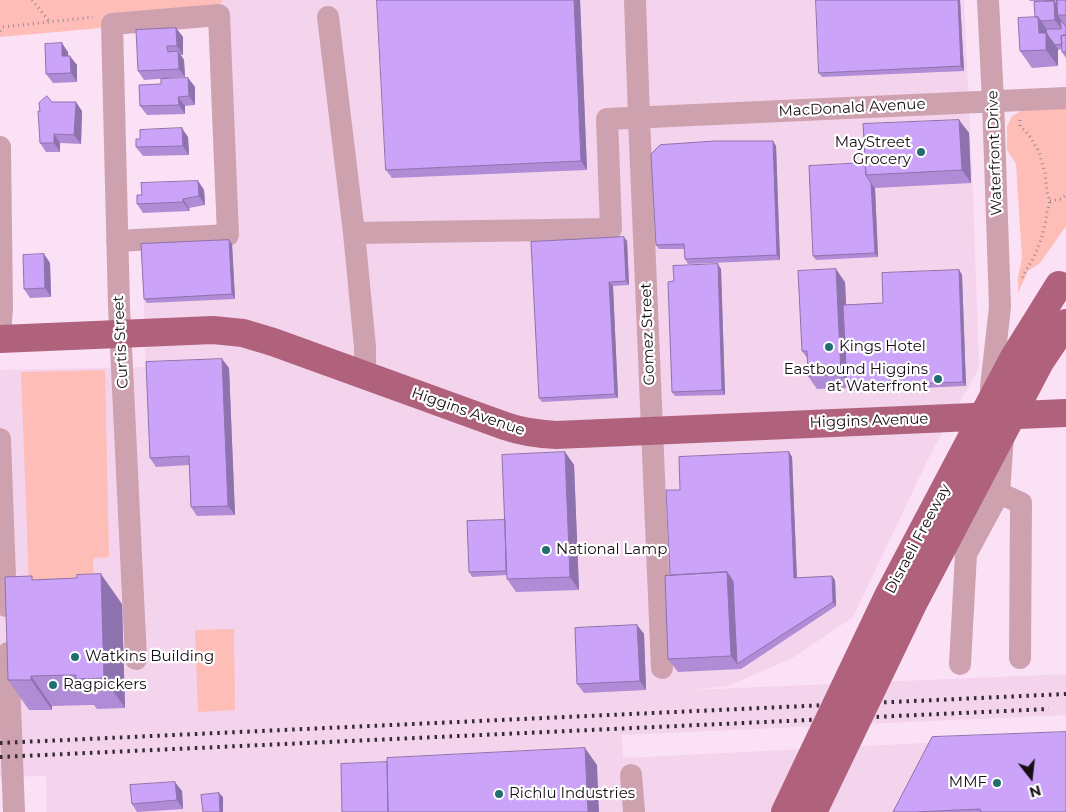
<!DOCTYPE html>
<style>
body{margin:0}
#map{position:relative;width:1066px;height:812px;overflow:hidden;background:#fbe1f6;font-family:Montserrat,sans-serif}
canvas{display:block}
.north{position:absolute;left:1006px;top:752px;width:50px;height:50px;-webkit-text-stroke:4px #fff;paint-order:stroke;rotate:164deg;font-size:14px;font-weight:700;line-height:20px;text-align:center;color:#180f16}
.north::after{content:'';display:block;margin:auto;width:18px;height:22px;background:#180f16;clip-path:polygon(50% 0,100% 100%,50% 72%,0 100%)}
</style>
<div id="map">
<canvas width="1066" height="812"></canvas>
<div class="north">N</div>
</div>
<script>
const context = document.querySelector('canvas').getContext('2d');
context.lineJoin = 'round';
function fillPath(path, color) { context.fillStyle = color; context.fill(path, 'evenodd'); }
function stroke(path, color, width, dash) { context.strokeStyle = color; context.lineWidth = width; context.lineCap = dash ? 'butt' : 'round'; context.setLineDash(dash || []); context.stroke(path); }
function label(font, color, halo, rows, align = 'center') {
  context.font = font + ' Montserrat,sans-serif'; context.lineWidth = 4.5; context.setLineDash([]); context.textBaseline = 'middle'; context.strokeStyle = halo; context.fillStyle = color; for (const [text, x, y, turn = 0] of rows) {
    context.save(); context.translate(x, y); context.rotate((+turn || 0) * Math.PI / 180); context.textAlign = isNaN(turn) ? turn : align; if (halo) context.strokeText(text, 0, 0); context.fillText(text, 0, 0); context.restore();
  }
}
fillPath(new Path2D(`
 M222,0H964L973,192L979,368L931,453L853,617L791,659L727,686L691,690L1066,674V715L622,735L623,758L1066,736V812H47L46,776L0,777V370L146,367L142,245L233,240Z`), '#f4d3ed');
fillPath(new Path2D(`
 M0,0H224L222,1L214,18L0,37Z
 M1066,106V226L1040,263L1028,271L1018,293V278L1022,258L1016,164L1007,150V126L1012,116L1025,109Z
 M105,370L109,557L93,558L95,608L30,611L21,372Z
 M234,629L235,710L198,712L195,630Z`), '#febdb6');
stroke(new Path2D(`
 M32,0L49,21
 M0,31L3,27L93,17
 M1020,120V126L1029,135L1039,152L1045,173L1047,192L1050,201L1047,212L1046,220L1041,240L1033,259L1023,275L1022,280
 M1050,201L1061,199L1066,195`), '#9c8998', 3, [1, 4]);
stroke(new Path2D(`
 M635,0L639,118L662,668
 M988,0L993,101L1000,307L991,387L992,398
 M328,17L354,233L365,347V375
 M0,147L2,309L0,333
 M354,233L611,229L607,119L1066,98
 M117,241L228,235L219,15L112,24L119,306L136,659
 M1003,436L999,493L1021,503L1020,658
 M0,439L6,606
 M8,653L14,812
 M960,664L966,554L999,493
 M631,775L634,812`), '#cea1ae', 22);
stroke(new Path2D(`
 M0,339L213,330L243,333L273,342L505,426C522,432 538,434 556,435L1066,413`), '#b0617b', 28);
stroke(new Path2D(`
 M0,743L1066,694
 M0,757L1049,709`), '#362b34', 4, [2.5, 5]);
stroke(new Path2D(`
 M785,812L888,596L1013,359L1059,285
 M813,812L913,604L1040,362L1066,323`), '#b0617b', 28);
fillPath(new Path2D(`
 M580,0L587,170L392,178L386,170Z
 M960,0L964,71L822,77L819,73Z
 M1029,0H1066V58L1062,52V49L1058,50V66L1032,68L1020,51L1035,17L1045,1H1030Z
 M176,28L183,37V55H181L184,60L185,77L144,80L138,71Z
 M68,52V56L77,65V82L53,83L46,74Z
 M188,78L195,87V105L185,106V114L147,115L140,106L161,84Z
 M52,102L82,111L81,144L60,143V152H46L40,143V111Z
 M959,120L969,133L971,183L875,188L878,257L816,260L813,256L865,163Z
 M188,137L189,155L143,156L136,147Z
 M776,146L780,260L688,264L685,259L684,249H659L656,245Z
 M198,181L204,190L205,205L189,208L190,211L143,213L137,204L142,195Z
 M627,241L629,285L613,286L618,398L542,402L539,398Z
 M232,244L235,299L147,303L144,299Z
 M44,254L50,263L51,297L30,298L24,289Z
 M721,269L725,395L675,396L672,392L674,281Z
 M959,270L962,275L966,386L850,391L848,388L817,389L808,376V359L802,351L845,282L846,305L883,303Z
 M222,359L229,368L235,515L197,516L191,507L189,465L156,467L150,458Z
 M565,452L574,465L579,590L516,592L507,579V575L472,577L469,572Z
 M789,452L792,457L797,578L835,580L836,606L741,669L678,672L668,659L670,575L680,490Z
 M35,580L122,604L125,708L97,709L94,705H90L52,706V710H29L8,680Z
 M637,625L644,634L646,690L584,693L577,684Z
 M1066,732V812H893Z
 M182,791L183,809L137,812L132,804Z`), '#af8cd5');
fillPath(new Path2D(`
 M574,0H580L587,170L581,161Z
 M958,0H960L964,71L961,66Z
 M1054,1L1063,15H1058L1064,24V33L1055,20Z
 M1038,17L1050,34V38L1058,49V66L1046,50L1039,33Z
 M176,28L183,37V55L177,46Z
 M62,43L68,52L69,65L62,56Z
 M178,51L184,60L185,77L179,69Z
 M70,56L77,65V82L71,73Z
 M188,78L195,87V105L189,96Z
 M178,97L185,106V114L179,105Z
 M76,102L82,111L81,144L74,135Z
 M959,120L969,133L971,183L962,170Z
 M182,128L188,137L189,155L183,146Z
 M54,134L60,143V152L54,143Z
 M773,141L776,146L780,260L777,255Z
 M198,181L204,190L205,205L199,196Z
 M871,183L875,188L878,257L875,253Z
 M183,199L189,208L190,211L183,202Z
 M624,237L627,241L629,285L626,281Z
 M229,240L232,244L235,299L232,294Z
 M44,254L50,263L51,297L45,288Z
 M718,264L721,269L725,395L722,390Z
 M836,269L845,282L850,386H849L841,374Z
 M959,270L962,275L966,386L963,382Z
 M609,282L613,286L618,398L615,394Z
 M222,359L229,368L235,515L228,506Z
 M565,452L574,465L579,590L570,577Z
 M789,452L792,457L797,582L794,578Z
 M727,572L736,585L737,664L731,656Z
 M101,574L122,604L125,708L104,678Z
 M832,576L835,580L836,606L833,602Z
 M637,625L644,634L646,690L640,681Z
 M31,676L52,706V710L31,680Z
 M585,748L597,765L599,812H588Z
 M175,782L182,791L183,809L177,800Z
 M219,793L223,797V812H220Z`), '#8e72ae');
const building = new Path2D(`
 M377,0H574L581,161L386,170Z
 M816,0H958L961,66L819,73Z
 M1045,0H1057V5L1054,1H1045Z
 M1057,0H1066V15H1058Z
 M1054,1L1055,20L1041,21L1038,17H1035L1034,2Z
 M1038,17L1039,33H1046V50L1020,51L1018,18Z
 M1060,19L1066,27V35L1061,36L1062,44L1055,45L1047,34L1046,29H1061Z
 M176,28L177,46H167V48L168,52L178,51L179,69L138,71L136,30Z
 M1066,35V52H1062L1061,36Z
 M62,43V56H70L71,73L46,74L45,44Z
 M188,78L189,96L178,97L179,105L140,106L139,85L161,84V79Z
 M47,96L52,102H76L74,135L54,134V143H40L38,111H40L39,103Z
 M959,120L962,170L866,175L863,124Z
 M182,128L183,146L136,147V139H140V130Z
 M715,141H773L777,255L685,259L684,244L656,245L651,154L660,145Z
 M865,163L866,175L871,183L875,253L813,256L809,166Z
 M198,181L199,196L183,199V202L137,204V195H142L141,183Z
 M624,237L626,281L609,282L615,394L539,398L531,242Z
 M229,240L232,294L144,299L141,244Z
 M44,254L45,288L24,289L23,255Z
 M718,264L722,390L672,392L668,282L674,281L673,266Z
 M836,269L841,374L808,376L807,351H802L798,271Z
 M959,270L963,382L847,386L843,305L883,303L882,273Z
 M222,359L228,506L191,507L189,456L150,458L146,362Z
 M565,452L570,577L507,579L502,455Z
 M789,452L794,578L832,576L833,602L737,664L733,581L727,572L670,575L666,490H680L679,457Z
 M505,520L506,571L469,572L467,521Z
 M727,572L731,656L668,659L665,576Z
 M101,574L104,678L76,679V675H69L31,676V680H8L5,577L32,576V580L77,578V575Z
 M637,625L640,681L577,684L575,628Z
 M1066,732V812H981L980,809L915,812H893L932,737Z
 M585,748L588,812H388L387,758Z
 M387,762L388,812H342L341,764Z
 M175,782L177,800L132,804L130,785Z
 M219,793L220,812H203L201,795Z`);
fillPath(building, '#cba3f8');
stroke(building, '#8e72ae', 1);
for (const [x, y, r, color] of [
 [921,152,5,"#226d70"],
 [829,347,5,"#226d70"],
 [938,379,5,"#226d70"],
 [546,550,5,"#226d70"],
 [75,657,5,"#226d70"],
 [53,685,5,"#226d70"],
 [997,783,5,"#226d70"],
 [499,794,5,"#226d70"]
]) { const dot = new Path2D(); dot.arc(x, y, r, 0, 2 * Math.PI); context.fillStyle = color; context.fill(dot); stroke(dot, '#fff', 2); }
label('15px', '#180f16', '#fff', [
 ["MacDonald Avenue",852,108,-3],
 ["Waterfront Drive",995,153,-92],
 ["Gomez Street",648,334,-92],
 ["Curtis Street",121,342,-93],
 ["Higgins Avenue",468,412,19],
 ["Higgins Avenue",869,421,-2],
 ["Disraeli Freeway",918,539,-62]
]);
label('15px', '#180f16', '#fff', [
 ["MayStreet",911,143,"right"],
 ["Grocery",911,160,"right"],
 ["Kings Hotel",839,347],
 ["Eastbound Higgins",928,370,"right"],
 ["at Waterfront",928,387,"right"],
 ["National Lamp",556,550],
 ["Watkins Building",85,657],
 ["Ragpickers",63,685],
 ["MMF",987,783,"right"],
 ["Richlu Industries",509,794]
], 'left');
</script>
